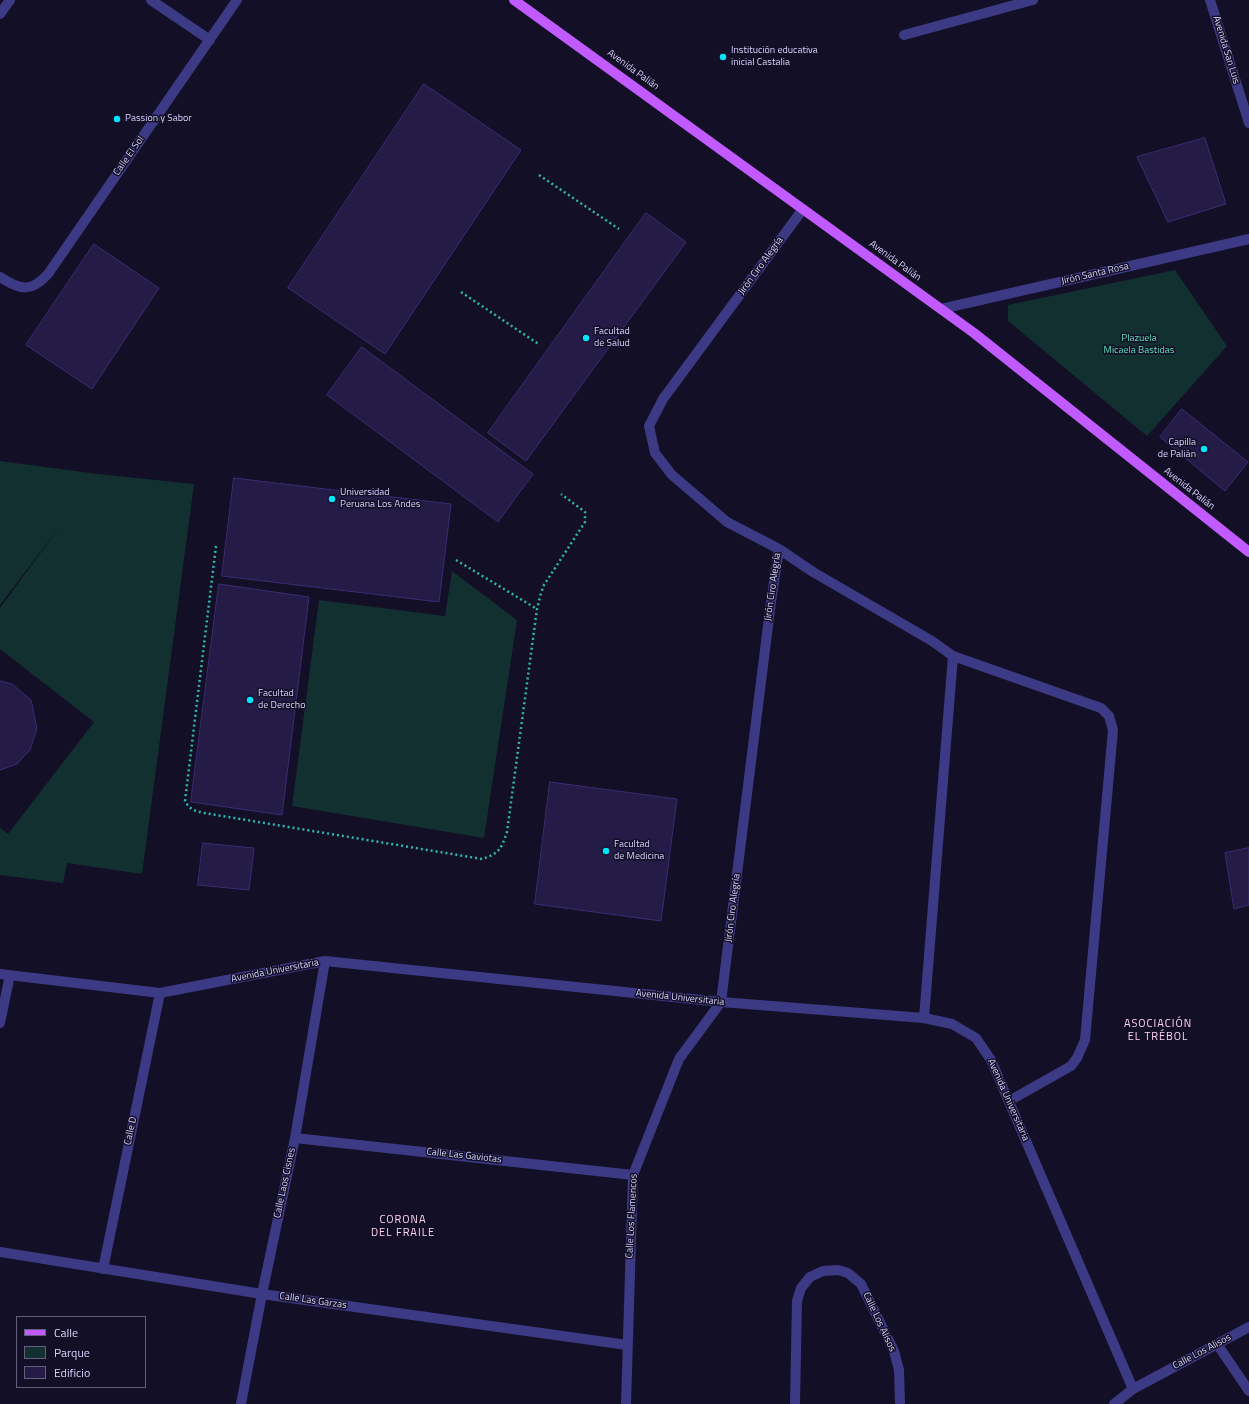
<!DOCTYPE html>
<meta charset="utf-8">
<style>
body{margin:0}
#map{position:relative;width:1249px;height:1404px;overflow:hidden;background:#130f26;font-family:"Titillium Web",sans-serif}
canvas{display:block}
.legend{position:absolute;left:16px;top:1316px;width:130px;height:72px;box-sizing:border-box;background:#130f26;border:1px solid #625e7d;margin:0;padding:5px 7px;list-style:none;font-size:12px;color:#d9d4ff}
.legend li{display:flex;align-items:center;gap:8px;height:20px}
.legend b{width:20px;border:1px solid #625e7d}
</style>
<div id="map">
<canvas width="1249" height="1404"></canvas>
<ul class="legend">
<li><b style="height:5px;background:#c25bff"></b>Calle</li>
<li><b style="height:11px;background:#12302f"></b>Parque</li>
<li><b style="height:11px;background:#241b47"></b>Edificio</li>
</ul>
</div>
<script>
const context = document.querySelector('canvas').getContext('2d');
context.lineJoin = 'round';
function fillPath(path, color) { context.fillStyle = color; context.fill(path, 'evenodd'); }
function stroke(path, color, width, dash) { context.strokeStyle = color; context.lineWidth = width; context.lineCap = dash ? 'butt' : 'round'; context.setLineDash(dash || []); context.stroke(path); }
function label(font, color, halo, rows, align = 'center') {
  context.font = font + ' "Titillium Web",sans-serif'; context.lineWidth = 3; context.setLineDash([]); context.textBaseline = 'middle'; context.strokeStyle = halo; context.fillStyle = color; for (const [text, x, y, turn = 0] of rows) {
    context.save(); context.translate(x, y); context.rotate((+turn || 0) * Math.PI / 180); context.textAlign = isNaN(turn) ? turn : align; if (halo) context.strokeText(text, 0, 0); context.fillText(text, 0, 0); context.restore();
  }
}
fillPath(new Path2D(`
 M1175,270L1227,346L1147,436L1008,321V305Z
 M0,461L98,474L194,484L142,874L67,863L63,883L0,875V828L8,834L94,722L0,649V608L64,521L0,605Z
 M452,571L517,620L484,838L292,806L319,600L445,616Z`), '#12302f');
const building = new Path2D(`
 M424,84L521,150L385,354L288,288Z
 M1205,138L1226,204L1168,222L1137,157Z
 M646,213L686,242L526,461L488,433Z
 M94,244L159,288L92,389L26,345Z
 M362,347L533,474L498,522L327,395Z
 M1182,409L1248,462L1225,491L1160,437Z
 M234,478L451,504L439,602L222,576Z
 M219,584L309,597L282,815L191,802Z
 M0,681L12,684L31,700L37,728L30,750L17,764L0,770Z
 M550,782L677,799L661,921L535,904Z
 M203,843L254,848L249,890L198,885Z
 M1249,848V905L1234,909L1225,853Z`);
fillPath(building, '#241b47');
stroke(building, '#3b2d73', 1);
stroke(new Path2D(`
 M539,175L619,229
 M461,292L540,345
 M216,546L185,801C189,809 195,811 204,813L482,859C500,853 501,849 507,832L537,609L541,593L544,585L585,522V512L561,494
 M456,560L537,609`), '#2fb8b0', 2.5, [2, 3]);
stroke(new Path2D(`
 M151,0L210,40
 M1210,0L1249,123
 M0,14L10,0
 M904,35L1033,0
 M0,277C20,290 31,293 48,274L237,0
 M941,309L1249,239
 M779,549L813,572L932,641L953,656L1101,708L1109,716L1113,730L1085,1040L1077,1058L1071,1066L1009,1101
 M0,974L160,993L325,961L721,1002L924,1018L952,1024L976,1038L991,1060L1133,1389
 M924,1018L953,656
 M0,1023L10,975
 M295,1138L633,1175
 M0,1252L262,1294L627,1345
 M103,1269L160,993
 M1217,1344L1249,1391
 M241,1404L262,1294L295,1138L325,961
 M626,1404L633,1175L679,1059L721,1002L771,602L779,549L727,522L672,475L655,453L649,426L663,399L803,209
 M795,1404L797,1301L801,1288L810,1277L823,1271L838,1270L848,1273L861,1284L894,1351L899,1370L900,1404
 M1114,1404L1133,1389L1249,1327`), '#3d3a85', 10);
stroke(new Path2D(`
 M514,0L974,333L1249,552`), '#c25bff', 10);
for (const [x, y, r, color] of [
 [723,57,4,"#00e5ff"],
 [117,119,4,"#00e5ff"],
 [586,338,4,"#00e5ff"],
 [1204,449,4,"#00e5ff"],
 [332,499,4,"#00e5ff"],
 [250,700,4,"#00e5ff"],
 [606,851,4,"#00e5ff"]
]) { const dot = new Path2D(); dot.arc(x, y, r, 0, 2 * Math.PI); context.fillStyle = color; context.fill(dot); stroke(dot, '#130f26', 1.5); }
label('10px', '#d9d4ff', '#130f26', [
 ["Avenida San Luis",1226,50,73],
 ["Avenida Palián",633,70,36],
 ["Calle El Sol",129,156,-55],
 ["Avenida Palián",895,261,36],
 ["Jirón Ciro Alegría",761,266,-54],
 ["Jirón Santa Rosa",1095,274,-13],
 ["Avenida Palián",1189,489,38],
 ["Jirón Ciro Alegría",773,587,-82],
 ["Jirón Ciro Alegría",733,908,-83],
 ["Avenida Universitaria",275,971,-11],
 ["Avenida Universitaria",680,998,6],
 ["Avenida Universitaria",1008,1100,66],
 ["Calle D",131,1131,-78],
 ["Calle Las Gaviotas",464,1156,6],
 ["Calle Laos Cisnes",285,1183,-78],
 ["Calle Los Flamencos",632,1216,-87],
 ["Calle Las Garzas",313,1301,8],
 ["Calle Los Alisos",879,1322,65],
 ["Calle Los Alisos",1202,1352,-28]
]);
label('10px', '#d9d4ff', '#130f26', [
 ["Institución educativa",731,51],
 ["inicial Castalia",731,63],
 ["Passion y Sabor",125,119],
 ["Facultad",594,332],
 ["de Salud",594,344],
 ["Capilla",1196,443,"right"],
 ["de Palián",1196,455,"right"],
 ["Universidad",340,493],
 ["Peruana Los Andes",340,505],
 ["Facultad",258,694],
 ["de Derecho",258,706],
 ["Facultad",614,845],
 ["de Medicina",614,857]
], 'left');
label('10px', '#5fe0c0', '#130f26', [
 ["Plazuela",1139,339],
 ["Micaela Bastidas",1139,351]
]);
context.letterSpacing = '1px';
label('11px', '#ffd6f0', '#130f26', [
 ["ASOCIACIÓN",1158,1024],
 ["EL TRÉBOL",1158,1037],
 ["CORONA",403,1220],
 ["DEL FRAILE",403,1233]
]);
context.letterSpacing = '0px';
</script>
